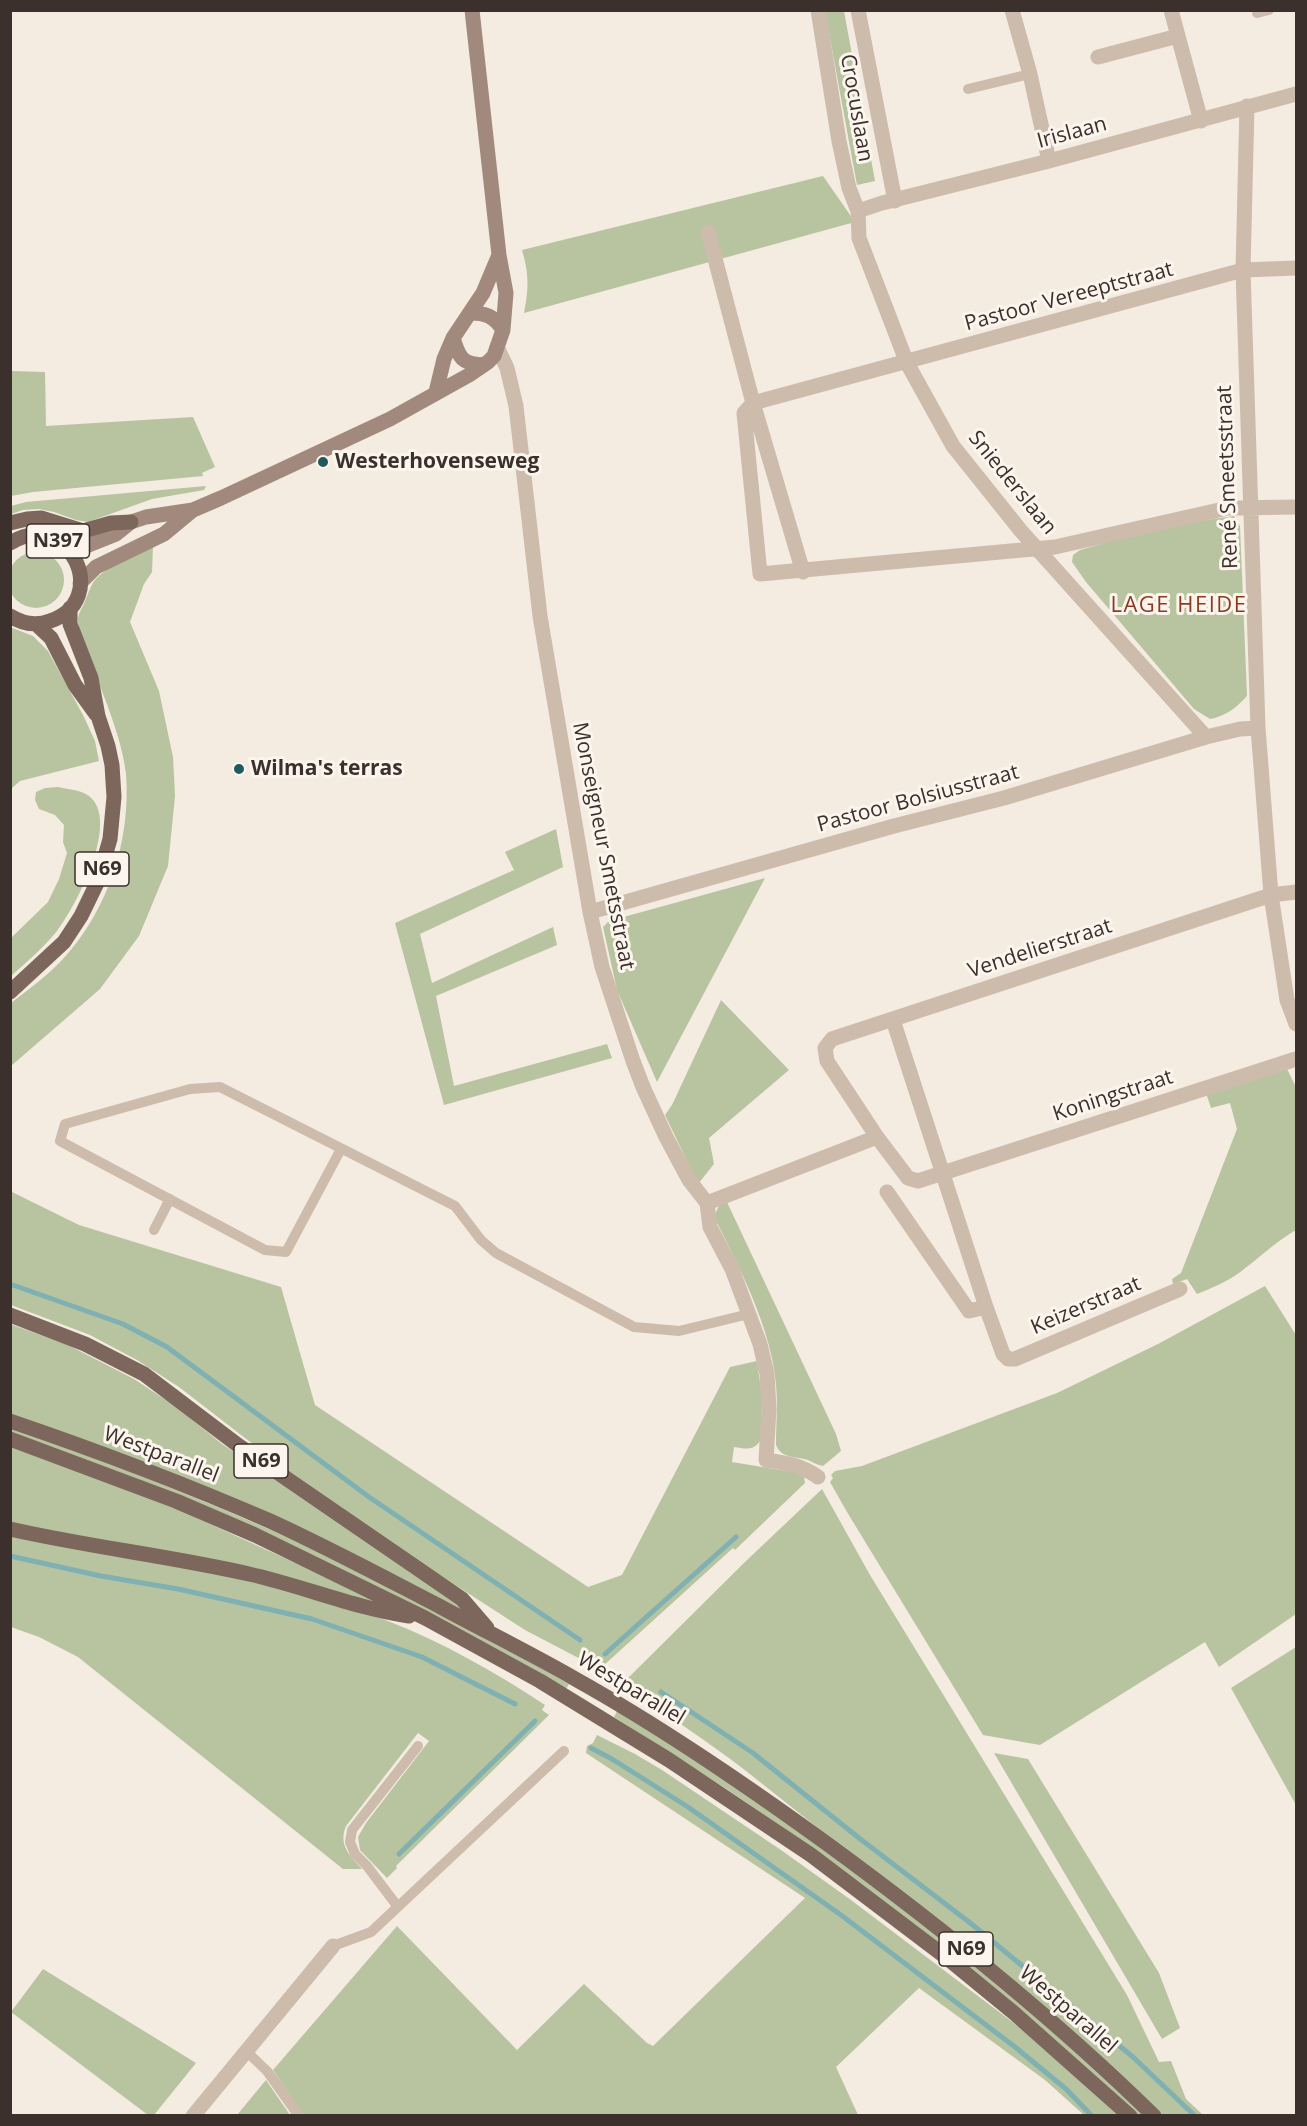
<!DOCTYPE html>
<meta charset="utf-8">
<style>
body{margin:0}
#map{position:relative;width:1307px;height:2126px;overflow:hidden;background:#f4ebe1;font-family:"Open Sans",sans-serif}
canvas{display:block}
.frame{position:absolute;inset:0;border:12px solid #3b302b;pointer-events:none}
</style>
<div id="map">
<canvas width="1307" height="2126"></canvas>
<div class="frame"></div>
</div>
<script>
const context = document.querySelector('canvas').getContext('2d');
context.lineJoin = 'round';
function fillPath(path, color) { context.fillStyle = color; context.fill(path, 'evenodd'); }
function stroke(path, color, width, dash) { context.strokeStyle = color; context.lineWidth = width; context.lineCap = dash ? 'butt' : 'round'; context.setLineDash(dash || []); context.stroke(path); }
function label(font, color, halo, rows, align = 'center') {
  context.font = font + ' "Open Sans",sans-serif'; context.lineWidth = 6; context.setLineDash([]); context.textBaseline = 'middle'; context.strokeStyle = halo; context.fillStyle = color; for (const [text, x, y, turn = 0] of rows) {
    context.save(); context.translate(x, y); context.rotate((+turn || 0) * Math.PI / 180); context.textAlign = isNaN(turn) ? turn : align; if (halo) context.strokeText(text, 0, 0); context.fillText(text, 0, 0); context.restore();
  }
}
fillPath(new Path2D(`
 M825,11H844L875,181L857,185Z
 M823,176L855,222L524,313C529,288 529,274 522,250Z
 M11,371L45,372L46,426L193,417L215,467L202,473L203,476L33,492L11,496Z
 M206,486L204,490L152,499L88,522L76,520L54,512L39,509L23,510L11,514V506L26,502Z
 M1234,516L1240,526L1247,696C1236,708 1226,716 1210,719L1194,709L1086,582L1072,562L1073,555L1080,550L1165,526Z
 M153,546L152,572L144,584L130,622L159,691L173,757L175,796L168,866L139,936L100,989L11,1066V1003C28,990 47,976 63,959C108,910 131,841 126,774C123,749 114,723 105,699C100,684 76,631 78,618C79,612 83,607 85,601C88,594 90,587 94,581C106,566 137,555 153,546Z
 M8 580a28 28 0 1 1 56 0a28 28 0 1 1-56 0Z
 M10,627L33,636L48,651L83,715L95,741L99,761L20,781L11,789Z
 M58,787C67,789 81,790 89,796C121,821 76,906 57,931C43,948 27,962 11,976V938L48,902L59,879L67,853L63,842L64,825L55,815L39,809L35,800L36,792L45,788Z
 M556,829L563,867L420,934L432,983L553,927L557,945L436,996L454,1086L607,1044L612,1058L444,1105L395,923L514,870L505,852Z
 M765,878L657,1082L617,990L603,927L609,921Z
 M721,1000L789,1070L709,1138L714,1164L698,1184L665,1115L672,1105Z
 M1286,1067L1296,1087V1230C1275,1242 1259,1258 1239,1273C1226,1282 1212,1288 1197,1294L1187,1279L1173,1284L1172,1279L1181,1273L1237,1129L1230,1103L1211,1108L1206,1093Z
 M10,1191L79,1225L281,1287L315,1405L588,1587L622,1575L730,1367L757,1361L762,1397L761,1439C755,1451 746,1449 734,1447L732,1462L798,1473L804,1477L805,1483L735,1550L733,1548L603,1666L594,1661L592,1665L525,1630L409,1555L289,1472L179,1387L137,1360L90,1335L11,1305Z
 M726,1200L836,1434L841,1451L823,1466C817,1465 813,1462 808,1460C795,1456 782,1459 776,1445C776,1425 778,1405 776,1385C772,1330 739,1266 714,1217L720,1203Z
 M1265,1286L1296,1335V1614L1219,1667L1205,1642L1040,1745L983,1735L847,1512L830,1482L833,1478L831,1475L835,1471L862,1466L1057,1393L1158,1344Z
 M10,1324L68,1345L134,1379L175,1406L222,1444L462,1605V1611L11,1415Z
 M11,1427C126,1469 241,1514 352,1567C426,1602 498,1644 569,1684L566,1689L514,1659L11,1433Z
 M10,1445L175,1508L385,1604L11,1523Z
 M822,1489L870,1575L1127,1995L1159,2062L1171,2061L1186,2099L1203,2115H1162L1135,2090C1006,1983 878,1874 746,1771C709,1742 669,1717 632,1689L634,1684L626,1680L746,1561Z
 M11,1535C137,1558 267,1576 388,1621C444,1643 495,1672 545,1705L542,1710L549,1715L396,1866L397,1868L387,1878L360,1850L358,1837L366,1823L429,1741L418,1733L346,1826C338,1845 350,1856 362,1869H343L78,1657L39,1637L11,1627Z
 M1296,1647V1805L1231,1688Z
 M617,1711L644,1727L793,1825L968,1958L1148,2115H1136L788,1831L728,1790L614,1717Z
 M597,1735L635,1754L662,1770L781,1850L851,1900L1060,2058L1122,2115H1084L1045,2080L919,1988L836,2067L858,2115H303L273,2070L397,1926L517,2050L584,1984L647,2043L653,2046L805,1898L586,1753L587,1746L593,1743Z
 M994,1753L1028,1759L1159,1973L1180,2028L1162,2039Z
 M43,1969L196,2063L154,2115H148L11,2012Z
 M266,2080L290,2115H237Z`), '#b8c4a0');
stroke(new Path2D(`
 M10,1284L123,1324L167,1347L369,1497L580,1640
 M10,1556L101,1576L178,1589L312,1619L422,1657L515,1704
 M605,1654L736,1537
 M661,1692L753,1753L859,1838L969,1922L1133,2057L1195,2116
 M591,1748L612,1759L688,1807L841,1915L1015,2047L1066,2089L1092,2116
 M399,1854L535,1721`), '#7fb0b2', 5);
stroke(new Path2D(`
 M1257,13L1269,10
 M968,89L1030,74
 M341,1149L286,1252L265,1250L60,1141L65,1124L190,1089L220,1087L455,1206L481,1240L496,1253L634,1327L679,1331L749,1314
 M154,1230L170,1199
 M398,1907L367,1866L355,1854L350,1842L352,1830L418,1746
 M333,1946L371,1932L564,1751
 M245,2050L267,2071L299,2116`), '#cdbbac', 10);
stroke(new Path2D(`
 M818,10L839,141L849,188L858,211L859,238L907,363L953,446L1021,531L1206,737
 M858,10L895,201
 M1012,10L1030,74L1049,161
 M1171,10L1178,36
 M1098,57L1178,36L1201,121
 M1247,106L1243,270L1258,728L1271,895L1287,1000L1296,1024
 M858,211L882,203L1049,161L1296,94
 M708,232L753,403L803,572
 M1296,268L1243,270L753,403L744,413L760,574L1055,547L1228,508L1296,507
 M497,347L507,368L516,406L540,616L590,912L602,967L633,1061L643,1087L666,1137L689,1180L707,1203L710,1227L732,1269L760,1344L767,1374L769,1409L766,1460C786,1463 801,1465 818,1477
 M1296,892L1271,895L832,1039L825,1048L827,1061L877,1137L908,1178L918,1181L1296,1059
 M590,912L894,826L1004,798L1206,737L1240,729L1258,728
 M893,1020L986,1307L1003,1354L1008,1359H1015L1180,1289
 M887,1192L969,1311L986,1307
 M707,1203L877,1137
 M193,2116L333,1946`), '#cdbbac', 15);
stroke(new Path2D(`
 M470,313C486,313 494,316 503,330
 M453,338C459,358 462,364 484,365
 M436,392L444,359L453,338L483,293L499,255
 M66,546H86L116,534L131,522L146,517L193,510L221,498L390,419L469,375L488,362L494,356L503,330L506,293L499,255L472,10
 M80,583L96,567L164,534L193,510`), '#a18a7d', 15);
stroke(new Path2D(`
 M10,523L27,519L41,518L83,531L111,523L131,522
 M10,543C70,507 112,601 50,621C37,626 23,624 10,616
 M36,624L51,638L75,685L96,714
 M10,992L64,942L81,916L98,881L110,839L114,797L112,765L108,746L98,716L91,678L70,624V608
 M10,1315L85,1344L144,1374L239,1446L462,1599L487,1628
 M10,1421C98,1451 185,1484 270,1521C327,1547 383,1577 439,1606C485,1631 532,1654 577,1680C663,1728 746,1785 826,1843C941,1927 1052,2016 1154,2116
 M10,1439L176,1501L255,1535L425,1618L540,1681L669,1760L811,1855L947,1958L1014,2013L1130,2116
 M10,1529C89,1547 170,1556 249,1574C303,1586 354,1608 409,1616`), '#7d675c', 15);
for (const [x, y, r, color] of [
 [323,462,6,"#1f5a5e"],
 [239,769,6,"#1f5a5e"]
]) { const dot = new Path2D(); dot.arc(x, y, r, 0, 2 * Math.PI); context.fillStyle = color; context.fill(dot); stroke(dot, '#fbf5ee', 2); }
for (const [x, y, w] of [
 [58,541,63],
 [102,869,54],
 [261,1461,54],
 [966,1949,54]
]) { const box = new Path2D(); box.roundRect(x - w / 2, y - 17, w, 34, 4.5); context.fillStyle = '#fbf5ee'; context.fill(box); stroke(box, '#3b302b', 1.5); }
label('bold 20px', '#3b302b', null, [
 ["N397",58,541],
 ["N69",102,869],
 ["N69",261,1461],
 ["N69",966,1949]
]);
label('21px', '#3b302b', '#fbf5ee', [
 ["Crocuslaan",856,108,80],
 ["Irislaan",1072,133,-15],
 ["Pastoor Vereeptstraat",1069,297,-15],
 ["René Smeetsstraat",1228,477,-92],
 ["Sniederslaan",1012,483,51],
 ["Pastoor Bolsiusstraat",918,799,-15],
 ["Monseigneur Smetsstraat",603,846,79],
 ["Vendelierstraat",1040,949,-18],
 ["Koningstraat",1113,1096,-18],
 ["Keizerstraat",1086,1306,-23],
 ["Westparallel",161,1455,21],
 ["Westparallel",631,1689,31],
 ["Westparallel",1068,2010,41]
]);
label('bold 21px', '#3b302b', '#fbf5ee', [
 ["Westerhovenseweg",335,462],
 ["Wilma's terras",251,769]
], 'left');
context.letterSpacing = '1.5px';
label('22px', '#8c3b22', '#fbf5ee', [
 ["LAGE HEIDE",1179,606]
]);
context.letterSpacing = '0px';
</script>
